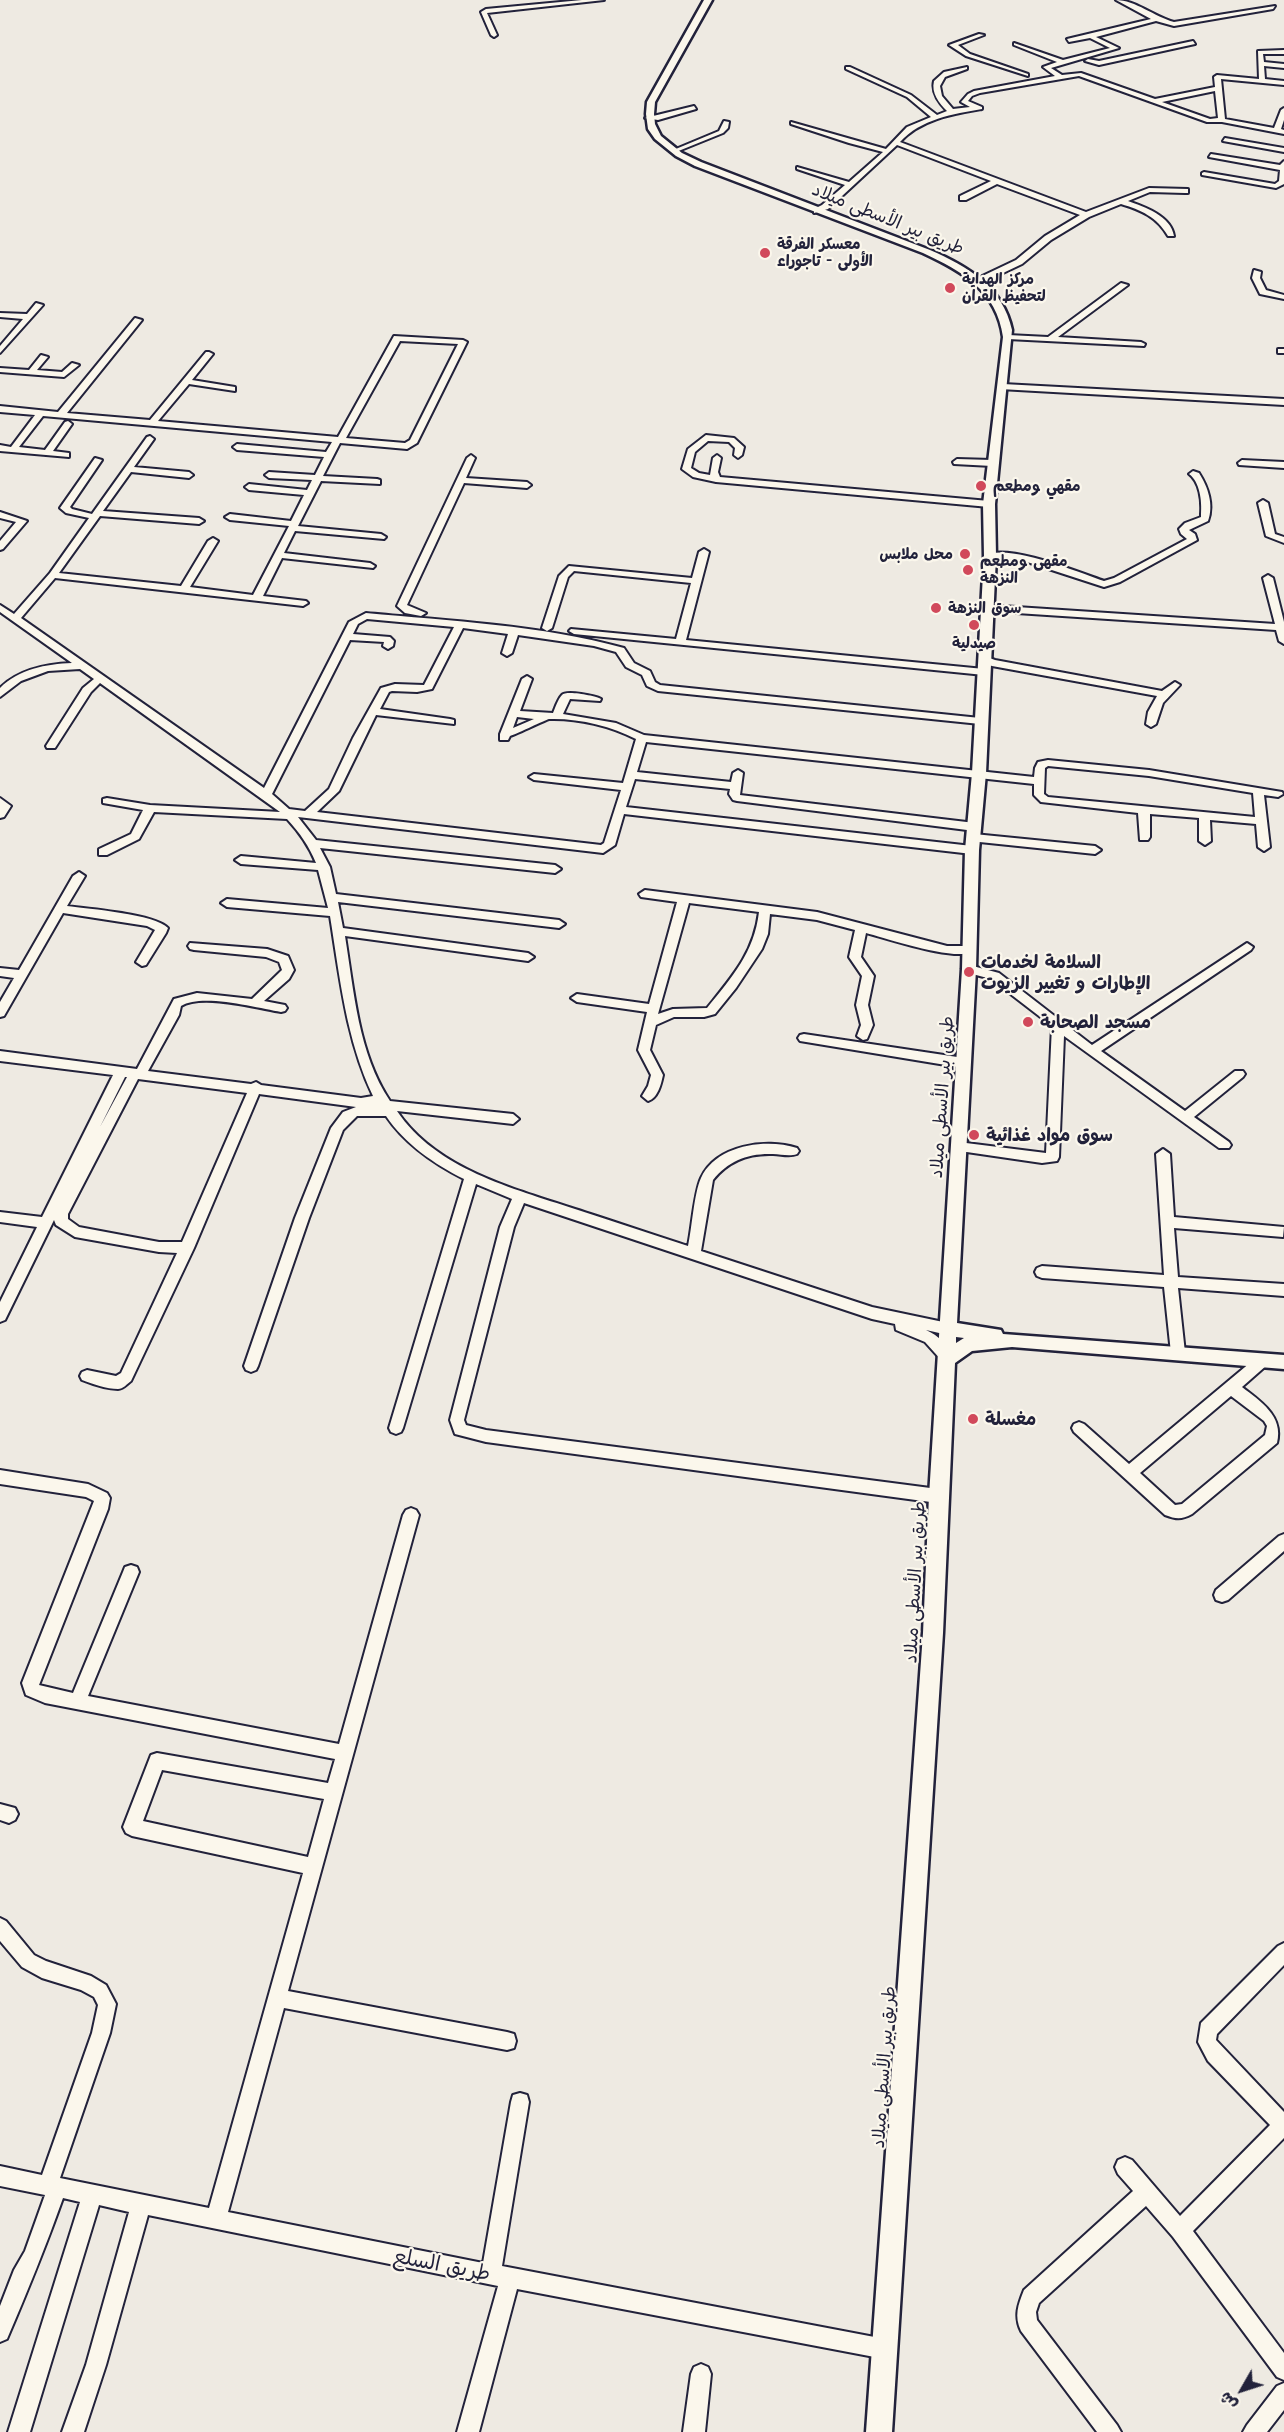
<!DOCTYPE html>
<meta charset="utf-8">
<style>
body{margin:0}
#map{position:relative;width:1284px;height:2432px;overflow:hidden;background:#eeeae2;font-family:Mali,"Playpen Sans Arabic",sans-serif}
canvas{display:block}
.north{position:absolute;left:1212px;top:2360px;width:60px;height:60px;-webkit-text-stroke:4px #fbf7ec;paint-order:stroke;rotate:231deg;font-size:16px;font-weight:700;line-height:24px;text-align:center;color:#22223b}
.north::after{content:'';display:block;margin:auto;width:21px;height:27px;background:#22223b;clip-path:polygon(50% 0,100% 100%,50% 72%,0 100%)}
</style>
<div id="map">
<canvas width="1284" height="2432"></canvas>
<div class="north">ش</div>
</div>
<script>
const context = document.querySelector('canvas').getContext('2d');
context.lineJoin = 'round';
function stroke(path, color, width, dash) { context.strokeStyle = color; context.lineWidth = width; context.lineCap = dash ? 'butt' : 'round'; context.setLineDash(dash || []); context.stroke(path); }
function fillPath(path, color) { context.fillStyle = color; context.fill(path, 'evenodd'); }
function label(font, color, halo, rows, align = 'center') {
  context.font = font + ' Mali,"Playpen Sans Arabic",sans-serif'; context.lineWidth = 4.5; context.setLineDash([]); context.textBaseline = 'middle'; context.strokeStyle = halo; context.fillStyle = color; for (const [text, x, y, turn = 0] of rows) {
    context.save(); context.translate(x, y); context.rotate((+turn || 0) * Math.PI / 180); context.textAlign = isNaN(turn) ? turn : align; if (halo) context.strokeText(text, 0, 0); context.fillText(text, 0, 0); context.restore();
  }
}
const minor = new Path2D(`
 M582,0H604L487,13L497,35L494,37L491,35L481,12L486,9Z
 M1116,0C1135,0 1155,17 1174,22L1275,6L1273,9L1174,26L1156,21L1096,37L1119,48L1051,68L1062,75L1081,73L1155,99L1215,87L1214,77L1217,75L1259,79L1258,51L1284,50V54H1263L1264,62L1284,64V68L1264,66L1265,79L1284,81V85L1221,79L1225,119L1274,128L1281,110L1284,108V120L1281,129L1284,130V134L1222,122H1207L1079,76L980,93L972,96L968,101L982,107V109C953,114 921,119 900,142L1086,212L1149,188L1188,189V193H1185L1150,192L1128,201C1145,207 1171,216 1174,236H1168C1157,217 1141,210 1121,204L1089,217L1051,240L1022,264L982,283H976V279L1016,260L1045,236L1080,215L997,184L966,200H960V196L991,181L897,145L828,209L814,213V209L822,205L845,185L797,169V167L849,182L883,152L849,143L791,124V122L886,149L907,127L931,117L907,97L846,69V67H850L911,95L937,115L947,111C939,103 931,93 934,81L944,72L967,67V69L945,77L940,86L942,96L953,109L970,107L961,102L968,94L974,91L1055,76L1043,67L1057,62L1014,45V43L1063,60L1110,48L1090,38L1069,42L1067,39L1151,19ZM1215,91L1218,118L1210,119L1162,102Z
 M979,34L984,35L958,45L970,54L1028,74V76L966,56L949,45Z
 M1193,41L1195,44L1099,65L1085,61L1088,59L1099,61Z
 M694,106L696,109L658,120L645,118Z
 M724,121L729,122L728,128L723,133L676,152L671,151L719,131Z
 M1225,138L1284,148V152L1223,141Z
 M1211,154L1280,165L1284,161V184L1276,188L1202,175V173L1204,172L1275,184L1279,181L1280,170L1209,157Z
 M1254,270L1261,272L1260,278L1266,290L1284,295V299L1260,294L1252,278Z
 M1121,283L1128,285L1058,337L1141,342L1145,344L1144,346L1008,339L1004,337L1008,335L1048,337Z
 M36,303L43,305L0,353V346L23,319L0,317V313L27,314Z
 M135,318L142,320L67,413L150,420L206,352H209L213,354L192,380L235,387V391L189,384L158,421L338,437L394,336L463,340L467,342L417,443L407,449L340,443L323,476L377,479L380,480V484L321,481L298,526L381,534L386,537L384,539L295,531L284,553L370,563L375,566L373,568L282,558L263,596L306,601L308,603L303,606L55,578L21,618L264,788L349,622L366,613C450,621 542,625 624,648L634,663L650,671L655,682L660,685L980,718L985,721L980,724L658,691L647,686L642,675L626,667L616,652L594,646L518,635L512,653L507,656L502,653L508,634L463,628L432,689L417,692L392,691L389,692L380,709L450,719L454,720V724L376,715L339,791L317,812L601,845L604,843L621,790L534,780L529,777L534,774L623,783L636,739C611,726 578,718 549,719C545,720 519,733 510,736L508,740H500V734L522,679L527,676L532,679L520,711L553,713C555,708 558,699 562,695C566,690 596,696 601,699L600,701L570,699L563,714L616,723L644,735L1034,777L1035,768L1038,762L1048,760L1149,770L1282,792L1283,794L1278,797L1264,795L1270,847L1264,851L1258,847L1256,824L1210,820L1211,841L1205,845L1199,841V818L1150,814V837L1148,840H1140L1138,813L1041,802L1034,795V784L646,742L637,772L731,782L733,773L738,770L743,773L740,795L975,823L981,827L975,831L737,801L733,800L729,794L730,789L635,779L626,807L972,846L978,850L972,854L624,814L615,845L603,853L298,817L316,840L555,865L561,869L555,873L320,848L330,867L336,894L559,920L565,924L559,928L338,902L343,928L528,953L534,957L528,961L345,936C354,991 358,1053 390,1101L513,1114L519,1119L513,1124L397,1111C436,1169 512,1188 575,1209C613,1221 650,1234 688,1246C692,1228 694,1193 701,1178C716,1145 766,1138 797,1148L799,1151L797,1154C789,1157 781,1154 773,1154C748,1153 728,1161 713,1180L701,1251L872,1307L948,1323L953,1325L955,1329L953,1333L948,1335L926,1330C938,1335 949,1346 955,1358L953,1362L948,1364L943,1362L925,1342L896,1330L895,1324L872,1319L524,1203L514,1227L464,1420L466,1425L486,1430L938,1489L943,1491L946,1496L943,1501L938,1503L486,1442L455,1434L450,1420L500,1227L512,1199L476,1184L403,1428L401,1432L396,1434L391,1432L389,1428L464,1179C434,1164 405,1144 386,1116H357L343,1130L309,1218L258,1366L256,1370L251,1372L246,1370L244,1366L295,1218L331,1128L343,1112L356,1107L259,1094L194,1248L131,1381C127,1384 123,1389 118,1389C107,1389 92,1384 82,1380L80,1376L82,1372L87,1370L116,1376L121,1373L177,1253L159,1252L75,1237L56,1225L54,1220L5,1320L0,1322V1302L37,1227L0,1222V1212L42,1217L113,1075L0,1061V1051L137,1069L174,999L197,993L252,999L282,970L279,962L266,957L194,950L190,949L188,946L190,943L267,949L288,956L294,970L289,979L264,1001L285,1005L287,1008L285,1011L281,1012C257,1008 202,993 181,1006L179,1015L148,1071L251,1084L256,1082L261,1085L361,1098L373,1096C346,1039 340,978 330,916L227,907L221,903L227,899L328,908L318,870L241,864L235,860L241,856L316,863C309,846 300,833 287,819L154,812L139,839L107,855H99V849L131,834L143,810L103,803V799L107,798L150,805L280,812L100,683L91,692L55,748H47L46,746L83,688L94,679L80,669L48,671L21,681L0,697V688C19,669 46,664 72,663L0,612V605L14,614L50,573L89,518L66,513L60,508L95,458L102,460L70,507L72,509L92,514L147,437L150,436L154,439L134,467L189,472L193,475L189,478L131,472L103,511L199,518L204,521L199,524L100,516L59,573L181,586L208,541L213,538L218,541L190,587L253,595L289,526L230,520L225,517L230,514L291,521L304,495L249,490L245,487L249,484L307,490L312,480L269,478L265,475L269,472L315,475L324,457L237,450L233,447L237,444L326,452L332,442L43,416L19,447L45,450L65,422L68,421L72,424L53,451L69,453V457L0,451V445L11,447L35,415L0,412V406L58,412ZM400,341L458,344L410,440L405,443L346,438ZM367,619L454,627L424,685L395,684L381,688L353,738L329,789L305,811L289,809L272,794L350,640L384,642L383,646L388,649L393,646L394,641L390,637L353,634L358,624ZM517,717L534,719L513,728ZM1048,766L1149,776L1253,793L1255,817L1048,797L1044,794L1045,768ZM125,1077H127L100,1127ZM138,1079L247,1093L182,1242H159L79,1227L68,1219V1214Z
 M1278,349H1284V353H1278Z
 M41,355L48,357L37,370L62,372L72,363L79,365L64,377L0,372V368L29,370Z
 M1003,384L1284,399V405L1000,389V385Z
 M706,435L734,438L744,447L742,455L738,458L734,455L735,448L729,442L708,441L695,452L691,468L699,473L710,475L713,458L717,455L721,458L718,472L720,477L989,501L994,504L989,507L716,482L693,477L682,469L688,449Z
 M471,455L475,458L466,478L527,482L531,485L527,488L464,483L407,605L426,613L421,616L405,613L397,606L467,458Z
 M957,459L992,460L996,463L992,466L954,464L953,462Z
 M1242,460L1284,462V468L1239,465L1238,463Z
 M1193,471L1199,473C1208,487 1214,505 1208,521L1189,530L1195,534L1197,540L1120,582L1104,587L1021,560L990,559L985,556C1005,542 1081,573 1104,581L1114,578L1187,539L1181,534L1179,529L1185,523L1201,517V514C1202,501 1200,482 1189,474Z
 M1263,500L1268,503L1275,534L1284,537V543L1266,536L1258,503Z
 M0,512L27,521L3,549L0,550V541L16,522L0,518Z
 M704,549L709,552L686,640L984,669L989,672L984,675L574,634L569,631L571,629L676,639L691,583L574,571L568,577L552,628L547,631L542,628L559,576L569,566L692,578L699,552Z
 M1268,575L1273,578L1284,622V644L1279,641L1276,630L986,611L981,608L986,605L1275,624L1263,578Z
 M984,656L995,660L1162,691L1175,682L1180,685L1163,703L1156,724L1151,727L1146,724L1148,712L1157,696L992,666L980,661V657Z
 M0,798L11,806L4,817L0,818Z
 M974,834L1095,846L1101,850L1095,854L970,841V835Z
 M79,872L85,876L67,906C89,909 155,914 168,928L166,933L146,965L142,966L136,962L155,930L147,926L63,913L4,1016L0,1017V1002L14,978L0,976V968L19,970L73,876Z
 M645,890L817,912L947,946H969L975,950C961,964 886,938 866,933L861,957L874,976L868,1005L873,1025L867,1039L863,1040L857,1036L861,1025L856,1005L862,976L849,957L855,930L817,920L770,914L768,934L762,949L736,988L715,1014L704,1017H674L656,1025L650,1050L663,1075C661,1084 658,1098 648,1101L642,1096L648,1086L651,1075L638,1050L647,1012L577,1002L571,998L577,994L649,1004L677,902L641,897L639,894ZM689,903L759,912C754,953 732,977 707,1008L673,1009L658,1014Z
 M1247,943L1253,947L1251,950L1101,1051L1185,1111L1235,1071H1243L1245,1074L1243,1077L1194,1117L1229,1142L1231,1145L1229,1148H1219L1064,1036L1059,1157L1057,1161L1042,1163L953,1150L951,1147L953,1144L958,1142L1046,1153L1052,1026L991,979L965,972L963,969L965,966L969,965L999,973L1092,1045Z
 M804,1034L964,1058L970,1063L964,1068L800,1041L798,1038L800,1035Z
 M1163,1149L1170,1154L1174,1217L1284,1227L1283,1237L1174,1228L1178,1277L1284,1284V1296L1178,1288L1185,1353L1183,1357L1178,1359L1173,1357L1171,1353L1164,1287L1042,1278L1037,1276L1035,1272L1037,1268L1042,1266L1164,1275L1156,1154Z
 M1262,1355L1267,1357L1269,1361L1267,1365L1242,1387C1260,1401 1284,1416 1277,1443L1192,1514C1181,1520 1176,1519 1165,1515L1074,1432L1072,1428L1074,1424L1079,1422L1084,1424L1129,1464L1257,1357ZM1231,1396L1264,1421L1267,1426L1265,1435L1182,1504L1175,1505L1140,1473Z
 M0,1470L88,1484L107,1493L110,1498L108,1509L39,1685L73,1693L123,1572L125,1567L131,1565L137,1567L139,1572L88,1696L339,1744L403,1515L406,1510L411,1508L416,1510L419,1515L288,1991L507,2032L514,2034L516,2041L514,2048L507,2050L284,2008L228,2212L483,2263L511,2102L513,2095L520,2093L527,2095L529,2102L502,2266L885,2339L892,2342L895,2349L892,2356L885,2359L517,2289L479,2432H457L498,2286L148,2215L106,2365L84,2432H62L86,2365L129,2212L99,2205L30,2432H8L80,2202L63,2198C46,2246 27,2292 7,2339L0,2342V2306L14,2270L25,2251L45,2195L0,2186V2166L42,2175L92,2033L98,2005L94,1997L81,1990L42,1978L22,1967L0,1941V1918L6,1921L34,1955L46,1961L91,1976L106,1985L116,2004L110,2033L60,2178L209,2208L303,1873L132,1836L126,1833L123,1827L151,1755L157,1753L328,1783L335,1759L45,1703L26,1695L22,1683L94,1501L86,1497L0,1484ZM162,1770L324,1799L308,1857L143,1821Z
 M1284,1534V1551L1228,1600L1222,1602L1216,1600L1214,1595L1216,1590L1279,1536Z
 M0,1804L15,1808L18,1814L15,1820L9,1823L0,1820Z
 M1284,1943V1965L1217,2034L1216,2040L1284,2112V2138L1193,2231L1284,2353V2380L1277,2377L1173,2237L1146,2206L1039,2303L1036,2312L1037,2320L1117,2425L1121,2432H1097L1021,2331C1014,2316 1018,2305 1024,2290L1133,2191L1118,2174L1115,2167L1118,2160L1125,2157L1132,2160L1180,2216L1270,2125L1208,2061L1198,2042L1201,2023L1278,1946Z
 M701,2364L708,2367L711,2374L705,2432H683L691,2374L694,2367Z
 M1284,2383V2410L1267,2432H1243L1247,2425L1277,2386Z`);
const major = new Path2D(`
 M704,0H712L655,102L654,114L655,124L661,136L682,153L701,162L930,250C967,266 1003,287 1012,330L995,504L996,556L986,773L979,850L976,969L957,1323L1001,1330L1003,1334L1284,1355V1369L1012,1347L972,1351L955,1363L943,1633L892,2432H866L923,1633L929,1496L962,969L965,850L972,773L984,556L983,504L1003,337C997,291 962,271 923,253L695,166L676,156L655,139L648,129L646,114L647,102ZM956,1337L964,1338L956,1343Z`);
stroke(minor, '#22223b', 4);
stroke(major, '#22223b', 5);
fillPath(minor, '#fbf7ec');
fillPath(major, '#fbf7ec');
for (const [x, y, r, color] of [
 [765,253,6,"#d1495b"],
 [950,288,6,"#d1495b"],
 [981,486,6,"#d1495b"],
 [965,554,6,"#d1495b"],
 [968,570,6,"#d1495b"],
 [936,608,6,"#d1495b"],
 [974,625,6,"#d1495b"],
 [969,972,6,"#d1495b"],
 [1028,1022,6,"#d1495b"],
 [974,1135,6,"#d1495b"],
 [973,1419,6,"#d1495b"]
]) { const dot = new Path2D(); dot.arc(x, y, r, 0, 2 * Math.PI); context.fillStyle = color; context.fill(dot); stroke(dot, '#fbf7ec', 2); }
label('bold 15px', '#22223b', '#fbf7ec', [
 ["معسكر الفرقة",777,244],
 ["الأولى - تاجوراء",777,261],
 ["مركز الهداية",962,279],
 ["لتحفيظ القران",962,296],
 ["مقهي ومطعم",993,486],
 ["محل ملابس",953,554,"right"],
 ["مقهى ومطعم",980,561],
 ["النزهة",980,578],
 ["سوق النزهة",948,608],
 ["صيدلية",974,643,"center"]
], 'left');
label('18px', '#22223b', '#fbf7ec', [
 ["طريق بير الأسطى ميلاد",888,219,22],
 ["طريق بير الأسطى ميلاد",942,1097,-86],
 ["طريق بير الأسطى ميلاد",915,1582,-87],
 ["طريق بير الأسطى ميلاد",884,2067,-86]
]);
label('bold 18px', '#22223b', '#fbf7ec', [
 ["السلامة لخدمات",981,962],
 ["الإطارات و تغيير الزيوت",981,983],
 ["مسجد الصحابة",1040,1022],
 ["سوق مواد غذائية",986,1135],
 ["مغسلة",985,1419]
], 'left');
label('21px', '#22223b', '#fbf7ec', [
 ["طريق السلع",442,2265,11]
]);
</script>
